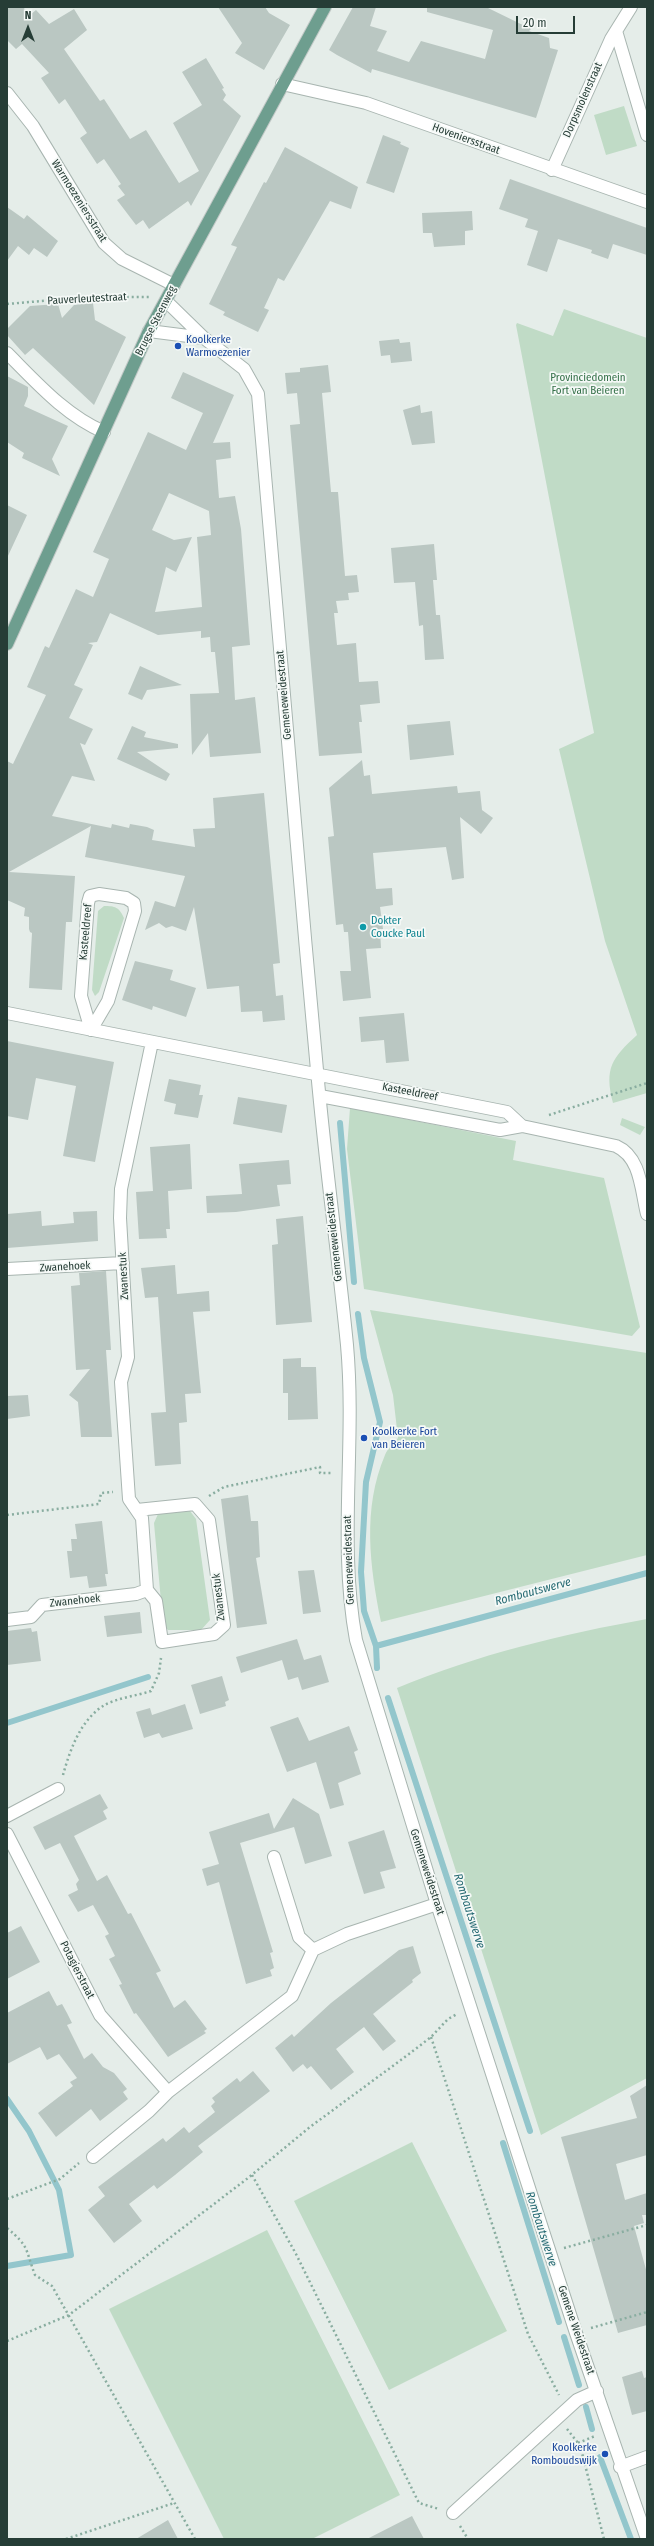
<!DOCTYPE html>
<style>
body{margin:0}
#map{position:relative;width:654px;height:2546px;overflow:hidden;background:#e5ede9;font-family:"Fira Sans Condensed",sans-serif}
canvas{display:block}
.frame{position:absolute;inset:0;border:8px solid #263d36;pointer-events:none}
.north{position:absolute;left:8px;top:8px;width:40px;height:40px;-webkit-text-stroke:3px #f5f9f7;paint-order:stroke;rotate:0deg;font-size:11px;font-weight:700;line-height:16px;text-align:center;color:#263d36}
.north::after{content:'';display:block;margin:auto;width:14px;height:18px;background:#263d36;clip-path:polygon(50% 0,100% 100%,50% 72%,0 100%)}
.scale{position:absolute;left:516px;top:16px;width:59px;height:18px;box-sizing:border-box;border:2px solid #263d36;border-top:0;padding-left:5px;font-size:12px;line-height:14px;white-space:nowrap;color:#263d36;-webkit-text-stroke:3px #f5f9f7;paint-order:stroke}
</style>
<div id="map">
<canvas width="654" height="2546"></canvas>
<div class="frame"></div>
<div class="north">N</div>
<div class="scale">20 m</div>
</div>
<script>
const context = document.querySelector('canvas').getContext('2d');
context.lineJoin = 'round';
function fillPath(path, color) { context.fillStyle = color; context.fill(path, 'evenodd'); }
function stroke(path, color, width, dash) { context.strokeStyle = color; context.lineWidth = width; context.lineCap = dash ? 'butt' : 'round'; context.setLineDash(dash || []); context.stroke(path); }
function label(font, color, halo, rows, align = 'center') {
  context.font = font + ' "Fira Sans Condensed",sans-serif'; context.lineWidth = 3.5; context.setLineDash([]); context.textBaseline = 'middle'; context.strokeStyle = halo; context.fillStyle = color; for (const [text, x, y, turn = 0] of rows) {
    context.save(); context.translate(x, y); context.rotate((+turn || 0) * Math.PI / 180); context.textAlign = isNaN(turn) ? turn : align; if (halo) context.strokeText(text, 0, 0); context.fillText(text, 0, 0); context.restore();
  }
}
fillPath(new Path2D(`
 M624,106L637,146L606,155L594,115Z
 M564,309L647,338V1093L613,1103C604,1068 612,1058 637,1035L605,941L559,749L594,733L516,325L517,323L553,336Z
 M104,906C115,906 119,907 124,918L99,992L95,996L92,990L98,911Z
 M350,1108L516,1141L513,1160L604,1178L640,1327L632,1336L364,1289L347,1149Z
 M622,1118L645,1127L640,1135L620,1125Z
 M370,1310L647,1353V1555L381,1622C370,1567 362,1509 385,1455C387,1449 394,1443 398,1438L393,1395Z
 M190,1511L196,1519L210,1620L201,1630H168L163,1624L154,1523L158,1514Z
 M647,1619V2078L541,2135L397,1688C476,1655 563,1634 647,1619Z
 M412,2142L507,2331L389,2390L294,2201Z
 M267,2230L400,2495L312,2539H224L109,2309Z`), '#c0dbc6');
stroke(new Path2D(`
 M340,1123L354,1282
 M358,1314L364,1358L380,1422L366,1482L361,1572L364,1611L376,1646
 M377,1668L376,1646L647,1573
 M388,1698L530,2131
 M7,1723L148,1677
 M7,2099L29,2131L59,2190L71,2255L7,2266
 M503,2143L559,2322
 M564,2337L579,2385
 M586,2407L592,2429
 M600,2457L631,2539`), '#93c6cc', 6);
fillPath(new Path2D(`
 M7,7H23L30,15L36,10L49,24L74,9L87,30L64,49L100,101L104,99L130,139L146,130L179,183L199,171L173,123L202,105L182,72L206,58L224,88L222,89L226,95L223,100L241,116L191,206L188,201L149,229L143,220L136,225L117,200L125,195L118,186L121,184L104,159L97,164L80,138L87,133L65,99L59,104L41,78L49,73L22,44L16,49L7,40Z
 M218,7H265L269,13L290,25L264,70L235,53L242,43Z
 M353,7H376L370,26L387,31L377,51L409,62L421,41L485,59L493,30L427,12V7H486L531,29L529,31L549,38L550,48L558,50L536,118L372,69L371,73L337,55L329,50Z
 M383,135L401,142L400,144L409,148L394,193L366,183Z
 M285,147L358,187L351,209L330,201L284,281L278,278L264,308L269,310L258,332L223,315L225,312L209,304L237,247L231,245L264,182L266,183Z
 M510,179L647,228V255L613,244L608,259L591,253L592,250L558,239L547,272L527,265L538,231L525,227L528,219L499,209Z
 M7,207L24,219L27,215L58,241L47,257L34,248L29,255L18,246L7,261Z
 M472,211L473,230L465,231V245L434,247L432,233H423L422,213Z
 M93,303L95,320L126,337L94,405L33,348L25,355L7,335V329L30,306L58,304L62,318L74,305Z
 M399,339L400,343L410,342L412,361L391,363L390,355L381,356L379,341Z
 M328,365L331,392L322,393L331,492H338L345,576L357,575L359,592L348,593L349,600L336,601L338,613H334L337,645L356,643L359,682L378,681L380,703L360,705L362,722H359L362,753L319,756L290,425L300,424L297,393L287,394L285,373L300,372V368Z
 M183,372L234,395L213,443L230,442L231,458L216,460L219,498L235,496L241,529L250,645L232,647L235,700L255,697L261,753L210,757L208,733L192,755L190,694L219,693L215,652H211L210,637L201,638V631L158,635L110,613L97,642L88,643L93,645L74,685L83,689L69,718L93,729L85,745L80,743L95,781L72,776L52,816L111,828L112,824L129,828L130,824L147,827L154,830L152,840L195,847L193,829L215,828L213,798L264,793L280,963L273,964L276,996L283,995L285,1020L263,1022L262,1011L241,1012L239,986L207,989L194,907L186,931L172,926L166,928L159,923L145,930L155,901L175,907L185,876L85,857L91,826L9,872L75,876L72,922H66L62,990L29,988L32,933L30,932L29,929V917L24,916L25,908L7,900V761L13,764L46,695L27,687L45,646L49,648L76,589L93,597L109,559L93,552L148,432L186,450L203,413L171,398ZM169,493L209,511L211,535L197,537L202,607L155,612L166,567L176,572L192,537L174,540L152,530Z
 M7,376L28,387V396L24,406L68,426L52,459L60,476L22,458L24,453L7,442Z
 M420,405L421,413L432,411L435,443L412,445L403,410Z
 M7,505L27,515L7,558Z
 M434,544L437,580H433L436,615H440L444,659L425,660L423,625L419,626L415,582L394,583L391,548Z
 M140,666L182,685L147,690L142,700L128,694Z
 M450,721L454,755L410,760L407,725Z
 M132,726L146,732L144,737L178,744V748L137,752L170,774L166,781L117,759Z
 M362,760L364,776L370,775L372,794L457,786L458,793L480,791L482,810L493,818L481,834L460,817L464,878L452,880L446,847L373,853L376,889L392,888L393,905L380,907L383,929H380L381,948L366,949L371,998L343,1001L340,971H351L348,932H344L343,924L336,925L328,837L334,836L329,788Z
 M135,961L173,970L170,980L196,988L186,1017L153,1006L152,1010L122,1000Z
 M404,1013L409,1061L386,1063L384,1040L361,1042L359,1017Z
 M7,1041L114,1062L95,1162L63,1156L76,1086L36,1078L28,1120L7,1116Z
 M169,1079L201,1085L199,1095H203L198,1118L174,1114L176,1104L164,1101Z
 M238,1097L287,1105L282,1133L233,1124Z
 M190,1144L192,1189L168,1191L170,1229H166L167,1238L139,1239L136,1192L153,1191L150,1147Z
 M289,1160L291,1184L277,1185L280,1206L236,1212L207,1213L206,1196L242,1194L239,1164Z
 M41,1211L42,1226L74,1223L73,1212L97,1211L98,1241L7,1248V1214Z
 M303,1216L312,1322L276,1325L272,1245L278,1244L276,1219Z
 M175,1265L177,1294L209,1291L210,1311L193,1312L201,1393L185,1394L187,1422L179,1423L181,1464L155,1466L151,1413L166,1412L161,1341L158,1297L145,1298L141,1268Z
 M106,1271L111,1350H106L112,1437H81L78,1402L69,1395L90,1369L76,1370L71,1286L80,1285L79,1273Z
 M301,1358V1367H316L318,1419L288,1420V1393H283V1359Z
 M28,1395L30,1416L7,1419V1396Z
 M248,1495L251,1521H258L260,1557L256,1558L267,1624L237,1628L221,1499Z
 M102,1521L108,1574H105L107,1586L89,1588L87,1576L70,1578L67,1551H72L71,1539H77L75,1524Z
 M314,1570L321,1612L303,1614L298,1571Z
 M140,1612L142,1633L107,1637L104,1616Z
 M31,1628L32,1632L37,1631L41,1661L7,1665V1631Z
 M297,1639L304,1660L321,1655L329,1682L302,1690L298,1677L288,1680L282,1660L241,1673L236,1657Z
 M222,1676L229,1700L225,1702L226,1706L200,1714L191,1685Z
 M185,1704L193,1729L162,1738L159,1733L144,1738L136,1712L150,1708L152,1715Z
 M298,1717L309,1741L349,1726L358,1750L354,1752L361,1774L338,1783L344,1805L330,1809L316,1762L287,1772L270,1727Z
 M100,1794L108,1808L103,1811L107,1819L74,1836L97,1881L107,1875L128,1914L131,1913L161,1971L156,1973L174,2008L185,2000L207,2029L204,2031L206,2033L168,2057L136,2013L134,2014L119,1985L122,1984L109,1959L115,1956L105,1936L109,1934L93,1905L78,1912L68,1895L78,1890L76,1884L79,1880L60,1843L45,1850L33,1827Z
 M293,1798L319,1814L332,1856L305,1864L294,1827L240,1843L273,1952L270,1953L274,1968L270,1970L272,1976L246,1984L219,1882L207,1886L202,1869L219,1864L209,1832L269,1813L274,1829Z
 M384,1830L396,1868L380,1872L385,1888L364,1894L348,1842Z
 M21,1926L40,1962L7,1979V1933Z
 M413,1946L421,1973L412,1980L413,1982L373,2014L396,2041L383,2051L364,2027L336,2049L354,2072L331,2090L311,2066L307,2069L303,2064L293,2072L275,2048L292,2034L294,2037L331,2003L399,1950Z
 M49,1991L57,2006L62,2004L67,2013L72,2023L67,2025L84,2059L92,2053L103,2067L114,2073L127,2089L123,2092L128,2099L100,2121L91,2109L56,2137L38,2113L73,2086L70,2082L77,2078L59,2054L47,2060L40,2047L7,2064V2013Z
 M253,2071L270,2091L198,2146L203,2152L175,2175L157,2189L154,2185L129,2204L142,2221L114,2243L88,2210L105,2196L98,2187L163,2138L166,2142L184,2127L189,2133L215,2112L211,2106L215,2102L212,2098L237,2078L240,2082Z
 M647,2085V2155L616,2164L625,2200L647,2193V2215H642L644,2223L634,2226L647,2273V2325L618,2333L561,2137L637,2118L630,2096Z
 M642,2371L644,2378L647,2377V2411L632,2415L622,2377Z
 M412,2516L424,2539H367Z
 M168,2520L178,2539H136Z`), '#bac7c2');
const minor = new Path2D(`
 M616,31L647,135
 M282,84L366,103L647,202
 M7,93L33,126L104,243L122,259L174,285
 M552,170L611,39L631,7
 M166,301L204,338L244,369L258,394C278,620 296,845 317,1070C325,1162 338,1254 347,1345C356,1444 338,1543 356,1640L437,1904L576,2333L647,2539
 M149,331L204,338
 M7,353C37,383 65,415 104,432
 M99,894L126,898L134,903L135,911L108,1001L91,1030L81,996L88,903L90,896Z
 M7,1013L507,1112L522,1126
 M320,1096L500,1130L522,1126L616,1146C641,1157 641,1190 647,1214
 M7,1269L123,1263
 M137,1510L195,1504L209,1520L224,1625L214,1634L162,1642L156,1601L147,1590L142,1518L129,1499L121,1382L128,1357L120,1218L121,1189L152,1042
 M7,1620L31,1617L42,1605L136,1594L147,1590
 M7,1816L58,1789
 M7,1834L100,2015L168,2092
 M274,1857L299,1937L313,1950
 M93,2157L149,2111L168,2092L292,1996L313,1950L347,1934L437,1904
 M620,2467L647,2457
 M453,2513L577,2400L597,2391`);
const major = new Path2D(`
 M7,644L149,331L325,7`);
stroke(minor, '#a8b5b0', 14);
stroke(major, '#c2c9c7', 14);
stroke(new Path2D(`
 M7,304L87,297H150
 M549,1115L647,1083
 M209,1496L224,1487L320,1467V1473H333
 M7,1515L99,1504L101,1493L113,1492
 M63,1775C70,1750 80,1721 103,1706C116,1698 136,1696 151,1691L159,1673L161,1658
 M431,2037L528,2334L559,2395
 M252,2175L296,2254L419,2503L439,2509
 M7,2199L60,2179L79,2163
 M7,2228C30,2247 25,2249 35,2275L52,2286L195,2539
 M564,2248L647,2225
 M591,2328L647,2312
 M7,2341L69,2315L248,2178L310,2127L409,2054L431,2037L448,2019L457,2014
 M567,2429L578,2443L582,2453L604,2539
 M578,2443L595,2436
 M460,2526L468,2539
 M66,2539L174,2503`), '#89ada0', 2.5, [2, 3]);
stroke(minor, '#fff', 12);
stroke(major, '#6e9e8f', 12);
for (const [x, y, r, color] of [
 [178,346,4,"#1a4fb4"],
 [363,927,4,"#0f9aa8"],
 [364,1438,4,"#1a4fb4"],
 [605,2454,4,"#1a4fb4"]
]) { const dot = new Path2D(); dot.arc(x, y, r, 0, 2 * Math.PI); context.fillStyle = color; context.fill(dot); stroke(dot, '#f5f9f7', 1.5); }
label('11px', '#263d36', '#f5f9f7', [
 ["Dorpsmolenstraat",583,100,-66],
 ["Hoveniersstraat",466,139,20],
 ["Warmoezeniersstraat",79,201,58],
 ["Pauverleutestraat",87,299,-3],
 ["Brugse Steenweg",156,321,-63],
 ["Gemeneweidestraat",284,695,-95],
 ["Kasteeldreef",86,932,-85],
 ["Kasteeldreef",410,1092,11],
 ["Gemeneweidestraat",334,1237,-96],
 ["Zwanehoek",65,1267,-3],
 ["Zwanestuk",124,1276,-93],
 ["Gemeneweidestraat",349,1560,-92],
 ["Zwanestuk",219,1597,-96],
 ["Zwanehoek",75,1601,-6],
 ["Gemeneweidestraat",427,1872,72],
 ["Potagierstraat",77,1970,63],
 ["Gemene Weidestraat",576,2330,71]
]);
label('11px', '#164399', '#f5f9f7', [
 ["Koolkerke",186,340],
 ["Warmoezenier",186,353],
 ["Koolkerke Fort",372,1432],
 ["van Beieren",372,1445],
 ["Koolkerke",597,2448,"right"],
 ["Romboudswijk",597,2461,"right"]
], 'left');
label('11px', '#347048', '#f5f9f7', [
 ["Provinciedomein",588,378],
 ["Fort van Beieren",588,391]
]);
label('11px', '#0d838f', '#f5f9f7', [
 ["Dokter",371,921],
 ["Coucke Paul",371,934]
], 'left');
label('italic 12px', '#266a73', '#f5f9f7', [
 ["Rombautswerve",533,1592,-15],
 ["Rombautswerve",469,1911,72],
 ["Rombautswerve",541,2229,72]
]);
</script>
